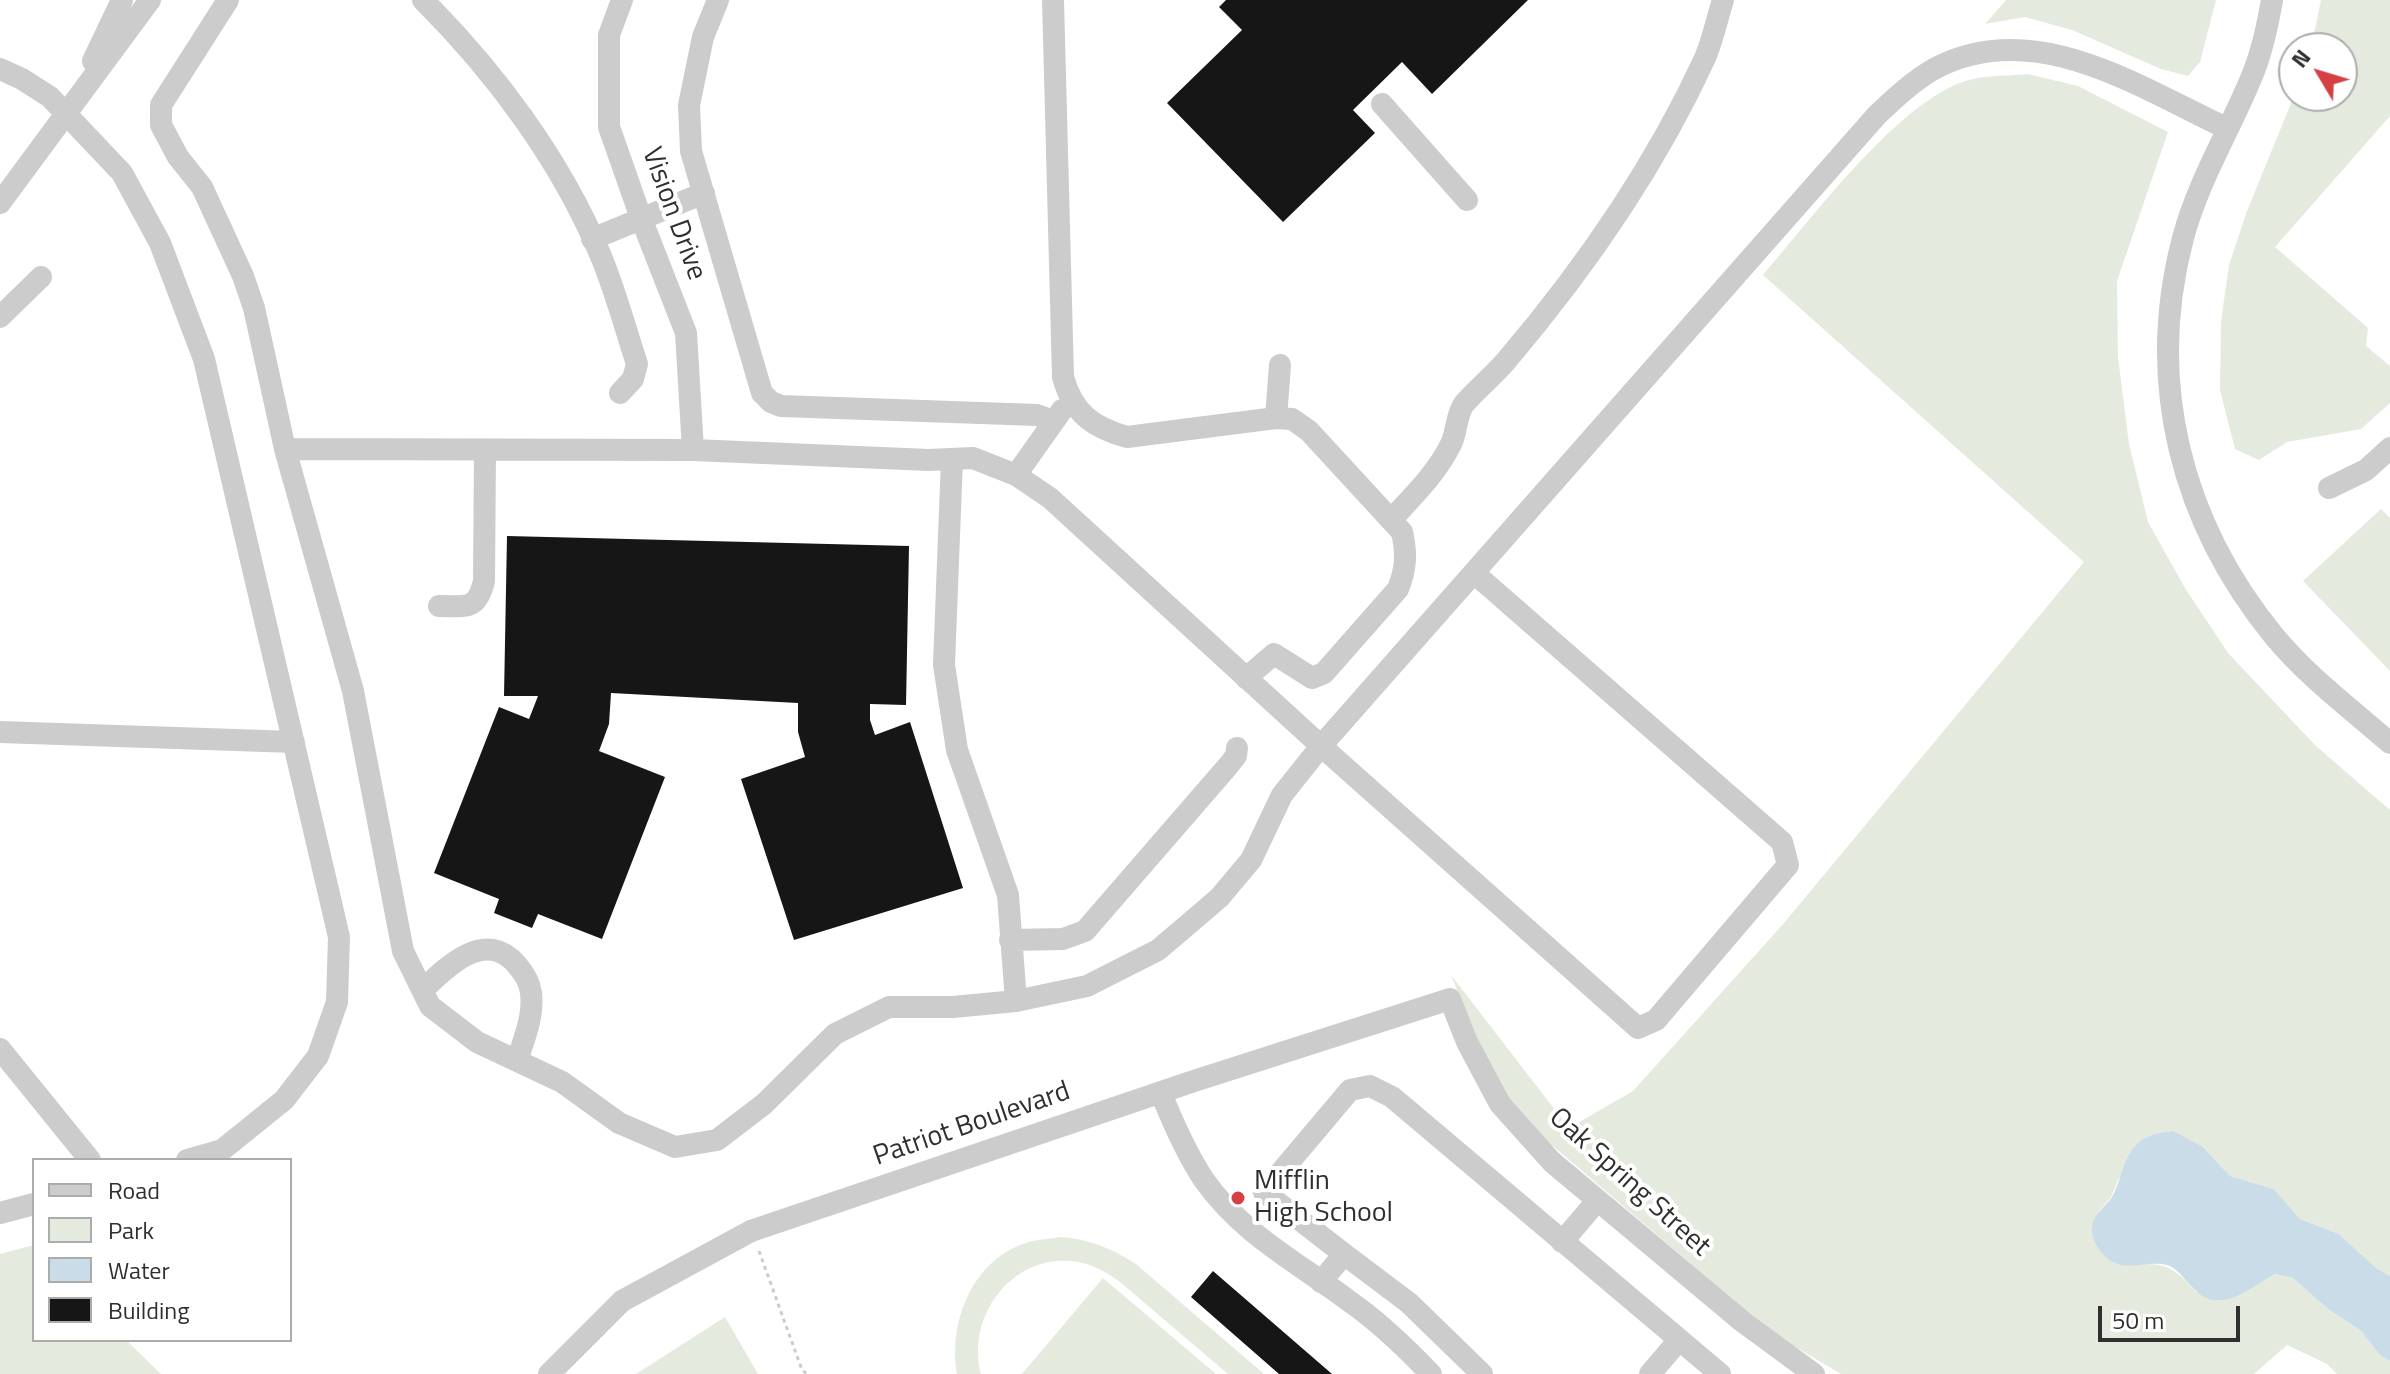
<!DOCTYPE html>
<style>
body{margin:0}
#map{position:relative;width:2390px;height:1374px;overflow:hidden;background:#fff;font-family:"Titillium Web",sans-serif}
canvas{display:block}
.legend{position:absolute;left:32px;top:1158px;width:260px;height:184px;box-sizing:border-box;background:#fff;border:2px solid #acacac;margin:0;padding:10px 14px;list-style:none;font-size:24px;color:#2f2f2f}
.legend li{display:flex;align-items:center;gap:16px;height:40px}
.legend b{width:40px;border:2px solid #acacac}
.north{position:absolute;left:2278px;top:32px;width:80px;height:80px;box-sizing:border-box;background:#fff;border:2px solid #acacac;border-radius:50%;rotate:308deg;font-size:22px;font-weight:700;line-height:32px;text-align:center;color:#2f2f2f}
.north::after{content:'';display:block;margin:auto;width:28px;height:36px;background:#d64045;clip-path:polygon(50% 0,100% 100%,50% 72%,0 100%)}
.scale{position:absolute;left:2098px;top:1306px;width:142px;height:36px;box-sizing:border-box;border:4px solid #2f2f2f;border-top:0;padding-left:10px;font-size:24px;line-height:28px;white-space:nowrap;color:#2f2f2f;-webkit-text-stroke:6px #fff;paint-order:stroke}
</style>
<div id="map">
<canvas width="2390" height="1374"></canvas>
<ul class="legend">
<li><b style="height:10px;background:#ccc"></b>Road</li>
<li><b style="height:22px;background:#e4ebde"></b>Park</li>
<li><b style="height:22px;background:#cbdce9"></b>Water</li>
<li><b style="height:22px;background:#161616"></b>Building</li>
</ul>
<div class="north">N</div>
<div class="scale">50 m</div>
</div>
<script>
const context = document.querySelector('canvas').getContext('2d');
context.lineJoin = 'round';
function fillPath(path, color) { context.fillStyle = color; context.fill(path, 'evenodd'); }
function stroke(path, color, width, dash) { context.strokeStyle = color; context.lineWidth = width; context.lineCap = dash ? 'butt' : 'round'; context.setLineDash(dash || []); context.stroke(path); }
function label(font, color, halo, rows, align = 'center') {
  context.font = font + ' "Titillium Web",sans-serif'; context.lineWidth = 8; context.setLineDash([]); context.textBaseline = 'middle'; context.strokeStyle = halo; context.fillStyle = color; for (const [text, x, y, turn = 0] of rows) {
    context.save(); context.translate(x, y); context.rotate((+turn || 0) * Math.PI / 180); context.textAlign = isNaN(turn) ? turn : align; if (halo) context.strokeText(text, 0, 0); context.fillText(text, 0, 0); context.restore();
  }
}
fillPath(new Path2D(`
 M2006,0H2216L2200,62L2188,76L2161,69L2072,30L2025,17L1985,24Z
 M2321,0H2390V116L2275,247L2368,328L2366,346L2390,366V403L2361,429L2287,442L2259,460L2235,449L2220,390L2221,321L2229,265L2247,211L2294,96H2342V48H2311Z
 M2028,74L2078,86L2168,132L2117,281L2118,357L2129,444L2148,522L2185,588L2228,653L2316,746L2390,810V1276L2376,1268L2339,1234L2300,1219L2274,1189L2230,1176L2203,1147L2119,1178L2111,1197L2099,1211L2128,1266C2162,1261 2173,1265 2196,1292L2255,1286L2275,1274L2293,1278L2328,1309L2360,1330L2380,1355L2390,1361V1374H2337L2327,1364L2287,1345L2254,1374H1841L1772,1333L1533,1129L1501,1092L1482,1054L1451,975L1569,1128L1633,1091L1784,923L2084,562L1763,275C1810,221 1903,94 1973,79C1990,75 2010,76 2028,74Z
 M2381,509L2390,518V671L2303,581Z
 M1060,1237C1089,1239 1111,1248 1136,1264L1264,1374H1228L1120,1282C1105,1271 1089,1262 1070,1261C1010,1256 966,1318 981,1374H957C948,1321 973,1258 1029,1242C1039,1239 1050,1239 1060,1237Z
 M34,1245V1340H126L161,1374H0V1254Z
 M1103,1278L1216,1374H1022Z
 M725,1317L758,1374H636Z`), '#e4ebde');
fillPath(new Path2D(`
 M2173,1131L2203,1147L2230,1176L2274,1189L2300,1219L2339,1234L2376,1268L2390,1276V1361L2380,1355L2360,1330L2328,1309L2293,1278L2275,1274C2250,1288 2220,1316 2194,1289C2185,1281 2179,1269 2167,1265C2149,1260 2130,1271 2113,1262C2102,1257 2090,1239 2092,1227C2093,1214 2105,1207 2112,1197C2122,1179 2123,1156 2139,1142C2149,1134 2161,1133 2173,1131Z`), '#cbdce9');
fillPath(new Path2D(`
 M1226,0H1528L1432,94L1402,62L1353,110L1375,133L1283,222L1167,103L1242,30L1219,7Z
 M507,536L909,546L906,705L870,704V720L875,735L910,722L963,888L794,940L741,779L805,757L798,732V703L611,693L609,724L599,751L665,777L602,939L538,914L532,928L494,913L499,899L434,873L499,707L529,719L538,696H504Z
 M1213,1271L1332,1374H1279L1191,1297Z`), '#161616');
stroke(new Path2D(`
 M759,1251L802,1370L807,1374`), '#ccc', 3, [4, 4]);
stroke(new Path2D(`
 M228,0L161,105V125L178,157L202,187L243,276L254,308L285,449L353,691L403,951L430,1006L477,1042L562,1082L619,1123L675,1147L717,1140L764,1104L835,1034L889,1007H953L1016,1001L1087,986L1158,950L1219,898L1251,860L1282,795L1321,746L1877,115C1895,98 1913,81 1934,69C2033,16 2137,86 2226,128
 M423,0C495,72 560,159 600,254C615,289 625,328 637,364L633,379L620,393
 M622,0L609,35V127L641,218L686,333L693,450
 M718,0L703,37L689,105L691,151L762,393L771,402L781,406L1037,415L1054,421
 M1053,0L1063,377C1073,413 1092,427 1127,437L1276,418L1292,419L1309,431L1402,532C1407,554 1406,569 1398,589L1324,673L1312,678L1274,654L1246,678
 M2272,0C2268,23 2263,48 2254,71C2232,127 2199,178 2183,238C2145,382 2181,522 2274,636C2307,676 2351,709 2390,743
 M93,61L122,0
 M0,69L22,79L50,97L122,173L160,243L204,359L339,937L337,1002L318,1056L284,1100L222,1150L187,1160
 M1382,104L1467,200
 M0,203L150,0
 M592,239L704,193
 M0,317L41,277
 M1276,418L1280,365
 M285,449L693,450L929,460L973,458L1016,475L1050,498L1321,746L1638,1028L1656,1020L1788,865L1782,842L1474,573
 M952,459L944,665L957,750L1008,895L1016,1001
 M1016,475L1062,410
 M2329,488L2366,470L2390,448
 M1391,520C1412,497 1437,473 1451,444C1457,432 1456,415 1464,404C1477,389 1493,376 1506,361C1585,268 1654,169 1705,58C1713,39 1717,19 1723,0
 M439,606C466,606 477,611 484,581L485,450
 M0,732L294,742
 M1010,940L1063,939L1085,931L1228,766L1236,756L1237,748
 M423,990C447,966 486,928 517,965C524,973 530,983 531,993C534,1016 524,1039 517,1061
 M0,1049L90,1160
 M1161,1093C1173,1123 1186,1153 1204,1180C1243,1235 1297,1262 1349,1301C1378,1321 1407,1349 1431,1374
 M0,1213L34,1204
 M1562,1242L1597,1201
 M1344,1254L1409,1303L1482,1374
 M1321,1282L1344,1254L1264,1192L1350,1090L1370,1086L1392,1097L1720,1374
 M549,1374L622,1301L751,1231L1194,1081L1450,999L1467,1042L1500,1104L1552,1162L1743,1322L1814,1374
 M1650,1374L1679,1340`), '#ccc', 22);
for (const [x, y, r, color] of [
 [1238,1198,8,"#d64045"]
]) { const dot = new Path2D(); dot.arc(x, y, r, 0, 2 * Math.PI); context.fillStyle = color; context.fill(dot); stroke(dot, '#fff', 3); }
label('28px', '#2f2f2f', '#fff', [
 ["Vision Drive",673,214,70],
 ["Patriot Boulevard",972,1125,-19],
 ["Oak Spring Street",1629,1183,42]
]);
label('28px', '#2f2f2f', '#fff', [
 ["Mifflin",1254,1182],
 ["High School",1254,1214]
], 'left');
</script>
